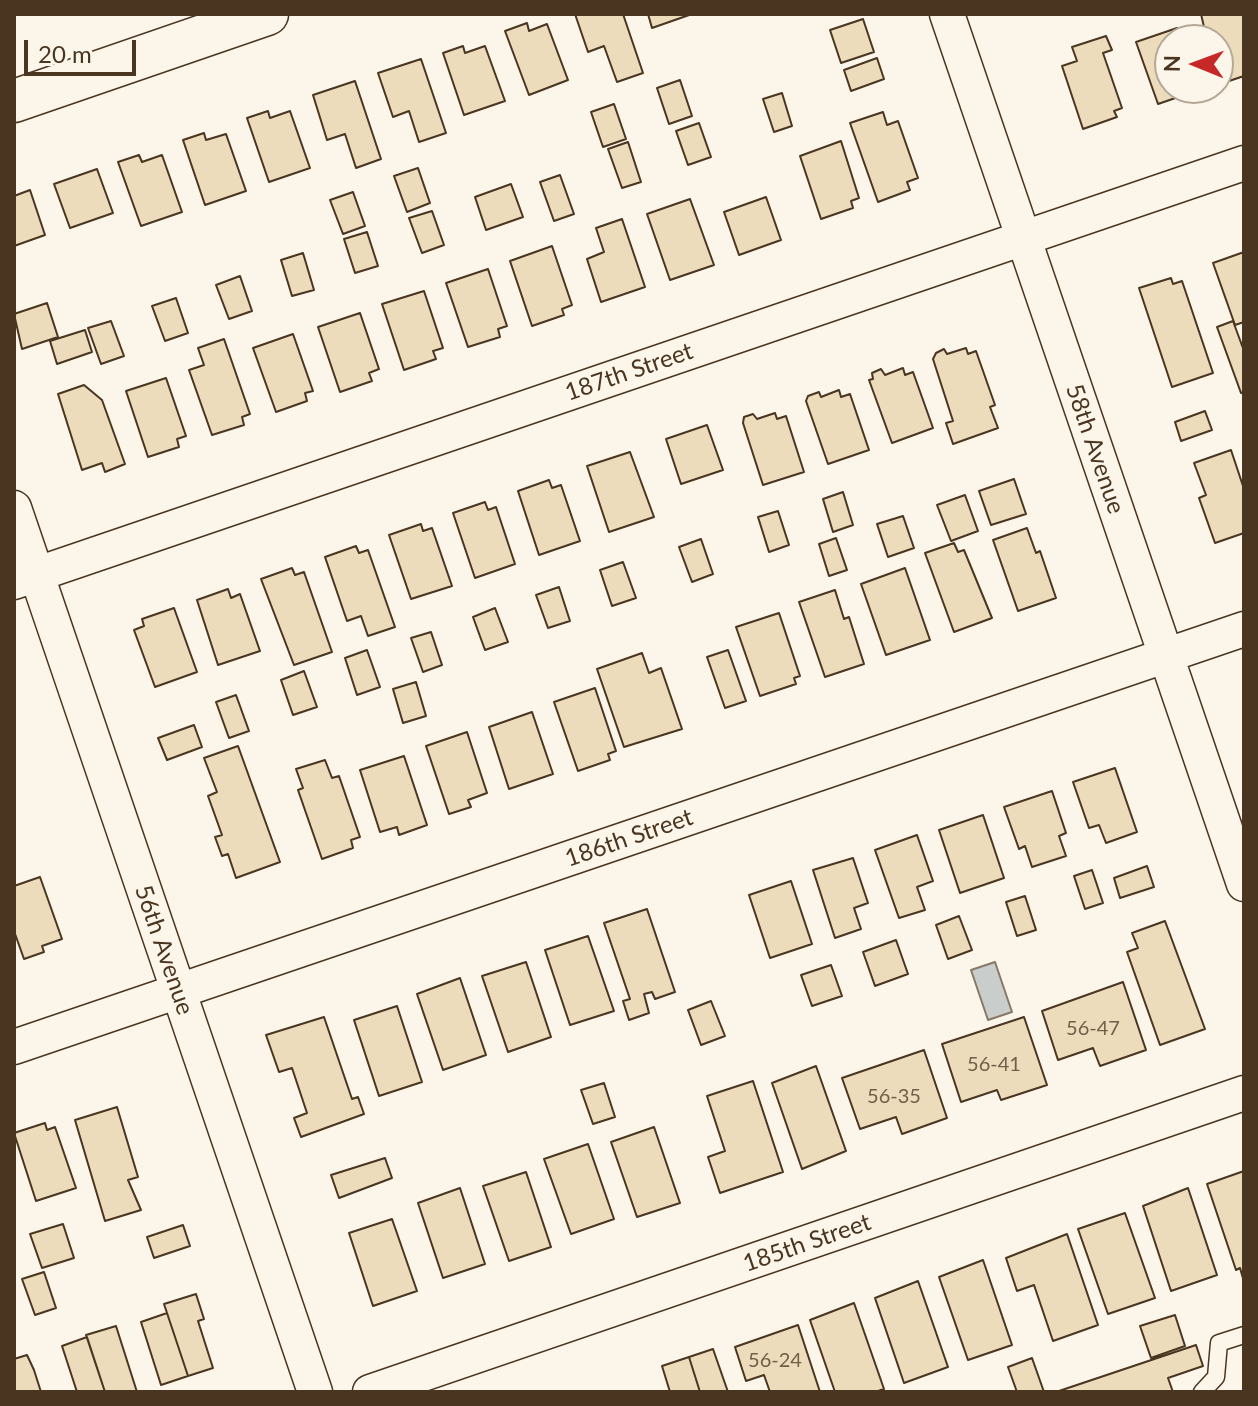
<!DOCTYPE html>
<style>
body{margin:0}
#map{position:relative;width:1258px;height:1406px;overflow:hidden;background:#fbf6e9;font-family:Lato,sans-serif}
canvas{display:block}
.frame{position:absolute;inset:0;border:16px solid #4a3520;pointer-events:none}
.north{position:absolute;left:1154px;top:24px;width:80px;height:80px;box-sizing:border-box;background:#fbf6e9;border:2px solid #b4a999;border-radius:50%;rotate:271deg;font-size:22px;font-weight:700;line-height:32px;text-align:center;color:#4a3520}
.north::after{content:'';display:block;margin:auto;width:28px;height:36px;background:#c62828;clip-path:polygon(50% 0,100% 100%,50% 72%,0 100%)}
.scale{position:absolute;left:24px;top:40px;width:112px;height:36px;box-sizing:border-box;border:4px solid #4a3520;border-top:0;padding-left:10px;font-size:24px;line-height:28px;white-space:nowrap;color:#4a3520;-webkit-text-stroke:6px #fbf6e9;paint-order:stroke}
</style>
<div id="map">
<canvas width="1258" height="1406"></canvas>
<div class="frame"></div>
<div class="north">N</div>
<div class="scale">20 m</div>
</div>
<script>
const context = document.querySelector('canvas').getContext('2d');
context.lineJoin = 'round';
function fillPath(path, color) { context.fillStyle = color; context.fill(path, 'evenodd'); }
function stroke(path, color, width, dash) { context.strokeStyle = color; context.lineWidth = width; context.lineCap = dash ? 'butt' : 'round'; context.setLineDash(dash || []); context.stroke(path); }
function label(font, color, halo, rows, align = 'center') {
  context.font = font + ' Lato,sans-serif'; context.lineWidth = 6; context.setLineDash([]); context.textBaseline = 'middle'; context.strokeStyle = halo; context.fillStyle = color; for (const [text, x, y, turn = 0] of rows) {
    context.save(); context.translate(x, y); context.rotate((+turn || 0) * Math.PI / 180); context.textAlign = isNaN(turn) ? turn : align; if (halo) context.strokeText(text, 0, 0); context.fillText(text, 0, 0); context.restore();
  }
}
const water = new Path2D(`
 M995,962L1012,1012L988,1020L971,970Z`);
fillPath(water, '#c9cecd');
stroke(water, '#887966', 2);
const building = new Path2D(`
 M575,14H623L643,73L617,82L604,46L588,52Z
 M648,14H692L652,28Z
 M1201,14H1244V76L1223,83L1218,70V40H1207Z
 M863,19L874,52L841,63L830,30Z
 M527,23L529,31L547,24L568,80L529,95L505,31Z
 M1177,28L1181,40H1170V88H1188L1190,93L1158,104L1136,42Z
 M1106,36L1112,50L1103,53L1122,108L1114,111L1117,117L1083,129L1062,66L1077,61L1072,47Z
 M463,46L465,53L485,46L505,101L464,115L443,53Z
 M877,58L884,79L851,91L844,70Z
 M421,59L446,133L419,142L409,111L393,117L378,73Z
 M680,80L692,116L669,124L657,88Z
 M355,81L381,159L356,168L345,134L327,140L313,95Z
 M782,93L792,126L774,132L763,99Z
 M614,104L626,139L603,147L591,112Z
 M268,111L270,118L290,111L310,168L269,182L247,118Z
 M883,112L887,125L898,121L918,178L907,182L910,190L878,202L850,123Z
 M699,123L711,157L688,165L676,131Z
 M204,133L206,140L226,134L246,191L205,205L183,140Z
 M841,141L859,198L851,201L853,208L821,219L800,156Z
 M628,142L641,182L622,188L608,149Z
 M139,155L142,162L162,155L182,212L141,226L118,162Z
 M418,168L430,203L407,212L394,176Z
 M97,169L113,213L70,228L54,184Z
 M560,175L574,214L554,221L540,182Z
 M511,184L523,217L486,230L475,197Z
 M30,190L45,235L14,246V196Z
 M353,192L365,226L343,234L330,200Z
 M766,197L781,240L739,255L724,212Z
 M690,199L714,265L670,280L647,214Z
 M432,211L444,245L422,253L409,218Z
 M622,219L645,287L601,302L587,259L604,252L596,228Z
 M367,232L378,266L355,273L344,239Z
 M552,246L572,305L562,309L564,315L532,326L510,261Z
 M1244,252V322L1235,325L1213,263Z
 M303,253L314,290L292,296L281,260Z
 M488,269L507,326L498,329L500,337L468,347L446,283Z
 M240,276L252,311L229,319L216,285Z
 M1171,278L1173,284L1182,281L1213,373L1172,387L1139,288Z
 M424,291L443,348L433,351L436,359L404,370L382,304Z
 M176,298L188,333L165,341L152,306Z
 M47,303L58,337L22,349L14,314Z
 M360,313L379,369L369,373L372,381L340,392L318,327Z
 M111,321L124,356L101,364L88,328Z
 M1233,321L1244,351V392L1241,393L1217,327Z
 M85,330L92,352L57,364L50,341Z
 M293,334L313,391L305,393L307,401L276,412L253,348Z
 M224,339L250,414L242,417L244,425L212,435L189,370L204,365L198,348Z
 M966,348L968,354L976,351L995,405L990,407L998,428L953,444L946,423L953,421L933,359L936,353L944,349L947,354Z
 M903,368L905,375L913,372L933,428L892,443L869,380L873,379L872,373L881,369L885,375Z
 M166,378L186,436L177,439L179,447L148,457L126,391Z
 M84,385L102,400L125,464L105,472L102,463L82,470L58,394Z
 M839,390L841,397L850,394L869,450L828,464L806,401L808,396L819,392L821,397Z
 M1205,411L1212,430L1181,441L1175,422Z
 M775,413L777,419L786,416L804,472L763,485L743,423L744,417L753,414L757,419Z
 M707,425L723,470L681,484L666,439Z
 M1231,450L1244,489V533L1215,543L1199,498L1206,495L1194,463Z
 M630,452L654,517L609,532L587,466Z
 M1014,479L1026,514L991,525L979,491Z
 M549,480L552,488L561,485L580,541L539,555L518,491Z
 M843,492L853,525L833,532L823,499Z
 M965,495L978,531L951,541L937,505Z
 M485,502L488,510L496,507L515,564L475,578L453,513Z
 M778,511L789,545L769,552L758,517Z
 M903,516L914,548L888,557L877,524Z
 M421,524L423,531L432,528L452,586L411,599L389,535Z
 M1027,528L1036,553L1040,551L1056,598L1018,611L993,540Z
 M836,538L847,570L829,576L819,544Z
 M701,539L713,574L692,582L679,547Z
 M954,543L958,552L964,550L992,618L954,632L925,553Z
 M356,546L359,553L368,550L395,627L368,636L361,616L347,621L325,557Z
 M623,562L636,598L612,606L600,570Z
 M292,568L295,575L304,572L332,652L294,665L261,579Z
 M905,568L930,640L886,655L861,584Z
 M559,587L570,621L548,628L536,595Z
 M228,589L231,598L240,594L260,651L218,665L197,600Z
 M835,590L844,619L849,617L864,664L825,677L799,602Z
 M174,608L197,672L155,687L134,630L144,626L142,619Z
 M495,608L508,642L485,650L473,617Z
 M779,613L800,676L794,678L796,684L760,696L736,627Z
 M431,632L442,665L423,672L411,638Z
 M367,650L380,687L357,695L345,658Z
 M728,650L746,701L725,708L707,657Z
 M642,653L649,673L661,668L682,729L624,747L597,669Z
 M304,671L317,707L293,715L281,680Z
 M416,682L426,716L403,723L393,689Z
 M595,688L616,751L608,754L610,760L578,771L554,702Z
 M236,695L249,731L229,738L216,702Z
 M532,712L553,774L509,789L489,727Z
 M194,725L202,747L167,760L158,738Z
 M467,732L487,793L468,800L471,807L449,814L426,746Z
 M238,746L280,862L236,878L228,854L222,856L215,837L222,835L208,796L217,792L204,758Z
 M404,756L427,825L399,835L397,827L380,832L360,770Z
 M325,760L332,778L339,776L360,837L351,840L353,848L322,859L298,790L303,788L296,769Z
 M1115,768L1137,832L1106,843L1099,825L1089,828L1073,782Z
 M1052,791L1066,833L1059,836L1066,856L1032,867L1025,846L1019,849L1004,807Z
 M983,815L1004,878L960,893L939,830Z
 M917,835L933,881L917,887L925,910L899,918L875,850Z
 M853,858L868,903L854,908L861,929L835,938L813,870Z
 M1147,866L1154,887L1120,898L1114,878Z
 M1092,870L1103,903L1085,909L1074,876Z
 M40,877L62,939L42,946L44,952L24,959L14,931V886Z
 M791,881L812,944L770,958L749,895Z
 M1025,896L1036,930L1017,936L1006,902Z
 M647,909L675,992L655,999L652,992L644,994L649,1013L629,1020L623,1001L630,999L604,923Z
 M959,916L972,950L948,959L936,925Z
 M1165,921L1205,1029L1160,1045L1127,952L1138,948L1132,933Z
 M588,936L614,1011L570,1025L545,950Z
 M896,940L908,974L875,986L863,952Z
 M526,962L551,1037L508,1052L482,976Z
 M831,965L842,996L812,1006L801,975Z
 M460,978L486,1055L443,1070L417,994Z
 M1123,982L1146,1050L1100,1066L1093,1048L1058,1060L1042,1011Z
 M711,1001L725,1036L701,1045L688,1010Z
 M397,1006L422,1082L379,1096L354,1020Z
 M324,1017L352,1099L358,1097L364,1114L301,1137L294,1118L307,1113L292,1068L279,1072L266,1035Z
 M1024,1017L1047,1085L1001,1100L997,1090L961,1102L942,1044Z
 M924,1050L947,1118L902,1134L896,1117L860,1129L842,1078Z
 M816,1066L846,1151L802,1169L772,1083Z
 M753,1081L783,1172L720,1193L708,1157L725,1151L707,1096Z
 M604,1083L615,1117L593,1124L581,1090Z
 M117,1107L138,1177L128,1180L141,1210L105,1221L75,1120Z
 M45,1123L47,1130L55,1127L76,1188L36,1201L14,1133Z
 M654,1127L680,1203L637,1217L611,1142Z
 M588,1144L614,1219L571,1234L544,1159Z
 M385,1158L392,1178L339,1198L331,1175Z
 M1244,1171V1282L1240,1268L1236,1270L1207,1184Z
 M526,1172L551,1247L509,1261L483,1186Z
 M460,1188L485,1264L443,1278L418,1203Z
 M1188,1188L1217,1275L1171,1291L1143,1206Z
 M1125,1213L1155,1298L1108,1314L1078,1229Z
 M392,1219L417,1291L373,1306L349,1233Z
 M63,1224L74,1258L42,1268L30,1234Z
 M183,1225L190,1246L154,1258L147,1237Z
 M1067,1234L1098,1325L1053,1341L1034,1285L1017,1291L1006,1258Z
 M983,1260L1012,1345L968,1360L939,1277Z
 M44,1272L56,1308L35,1315L22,1279Z
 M918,1281L948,1367L904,1383L875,1298Z
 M196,1294L204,1319L198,1321L213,1368L188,1376L164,1304Z
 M854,1303L884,1389L875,1392H835L810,1320Z
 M167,1313L188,1376L161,1385L141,1322Z
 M1175,1315L1185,1346L1151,1358L1140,1326Z
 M798,1325L820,1392H770L764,1375L746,1381L735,1347Z
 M116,1326L137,1392H105L86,1335Z
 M87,1337L105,1392H77L62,1346Z
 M1196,1345L1203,1366L1168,1378L1173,1392H1056Z
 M713,1349L728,1392H700L689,1357Z
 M27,1355L34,1370L41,1392H14V1359Z
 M689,1357L700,1392H670L662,1366Z
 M1032,1358L1044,1392H1017L1008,1367Z`);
fillPath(building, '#ecdcbc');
stroke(building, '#4a3520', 2);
const service = new Path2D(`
 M1202,1392L1216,1377L1219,1343L1244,1335`);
const minor = new Path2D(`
 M947,14L1244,884
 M14,508L315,1392
 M14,582L1244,163
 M14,1047L1244,629
 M370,1392L1244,1093`);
const tertiary = new Path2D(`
 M14,101L267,14`);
stroke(service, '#4a3520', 19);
stroke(minor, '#4a3520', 37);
stroke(tertiary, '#4a3520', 45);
stroke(service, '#fbf6e9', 16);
stroke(minor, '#fbf6e9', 34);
stroke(tertiary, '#fbf6e9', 42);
label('20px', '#725f47', null, [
 ["56-47",1093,1029],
 ["56-41",994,1065],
 ["56-35",894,1097],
 ["56-24",775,1361]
]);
label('24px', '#4a3520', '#fbf6e9', [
 ["187th Street",629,372,-19],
 ["58th Avenue",1095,449,71],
 ["186th Street",629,838,-19],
 ["56th Avenue",164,950,71],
 ["185th Street",807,1243,-19]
]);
</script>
